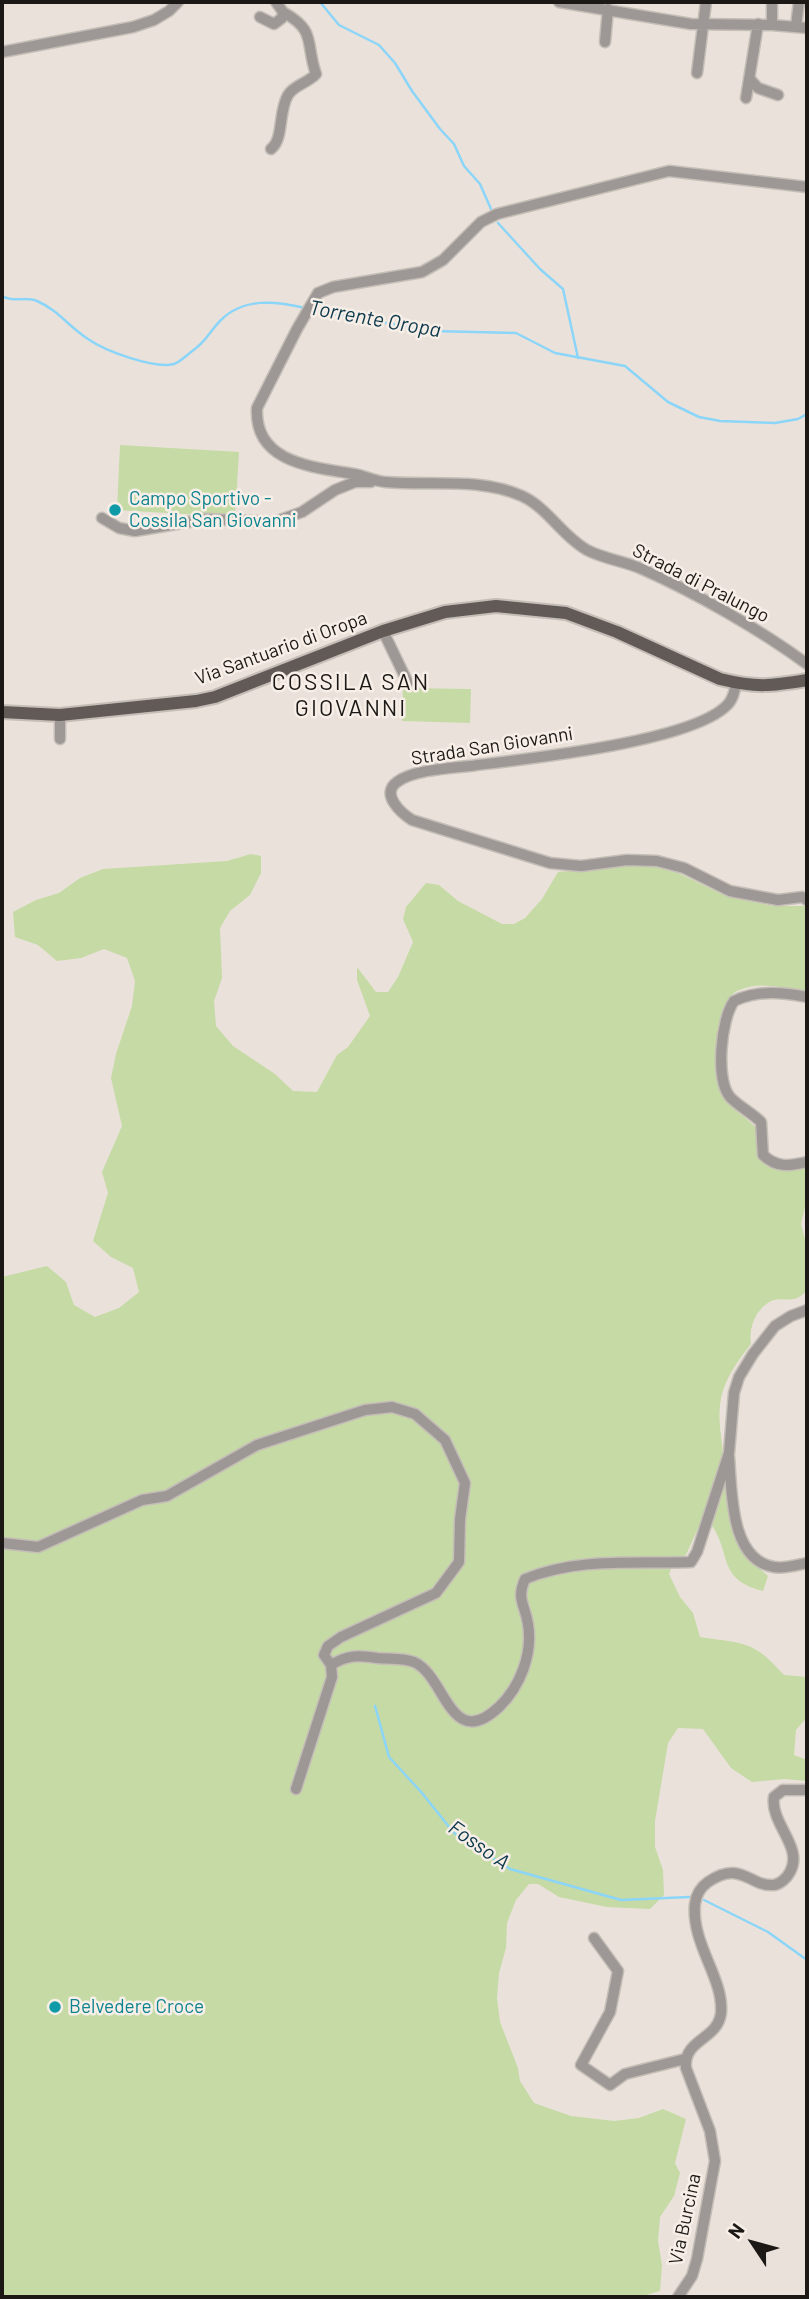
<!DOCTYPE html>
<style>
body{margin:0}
#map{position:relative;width:809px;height:2299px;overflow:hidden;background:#eae2da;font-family:Barlow,sans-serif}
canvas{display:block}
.frame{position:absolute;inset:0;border:4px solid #1b1815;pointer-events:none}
.north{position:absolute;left:718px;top:2208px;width:70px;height:70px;-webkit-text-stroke:5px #f7efe7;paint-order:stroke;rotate:306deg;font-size:19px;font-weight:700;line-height:28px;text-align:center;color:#1b1815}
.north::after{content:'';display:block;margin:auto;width:24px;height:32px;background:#1b1815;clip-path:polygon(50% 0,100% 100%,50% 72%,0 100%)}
</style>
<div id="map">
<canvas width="809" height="2299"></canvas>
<div class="frame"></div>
<div class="north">N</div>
</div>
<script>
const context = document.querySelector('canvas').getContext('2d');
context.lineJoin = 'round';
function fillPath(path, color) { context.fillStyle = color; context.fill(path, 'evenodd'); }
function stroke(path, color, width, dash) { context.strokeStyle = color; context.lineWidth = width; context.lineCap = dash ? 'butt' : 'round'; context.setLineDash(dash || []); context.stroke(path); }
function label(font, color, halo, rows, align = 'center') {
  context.font = font + ' Barlow,sans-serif'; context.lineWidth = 5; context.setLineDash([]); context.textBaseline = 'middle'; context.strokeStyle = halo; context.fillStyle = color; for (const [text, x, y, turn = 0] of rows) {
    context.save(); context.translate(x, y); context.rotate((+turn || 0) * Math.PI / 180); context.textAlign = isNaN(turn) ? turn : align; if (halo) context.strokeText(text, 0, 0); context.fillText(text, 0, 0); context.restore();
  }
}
fillPath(new Path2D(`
 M120,445L239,452L235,517L117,510Z
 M403,688L471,689L470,723L402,721Z
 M251,854L261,856V873L250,895L230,911L220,928L222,978L214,1001L216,1026L233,1046L275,1074L293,1091L317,1092L337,1055L348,1047L370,1016L357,980V967L376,992H388L398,977L413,942L403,919L406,907L426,883L439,885L458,901L502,924H514L525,918L542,899L558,872L637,865L656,867L678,873L726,896L773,906H807V992C785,988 759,980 737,991C716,1002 714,1057 717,1078C718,1086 724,1097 729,1103C736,1113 749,1119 757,1129C752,1169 773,1174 807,1167V1198L801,1224L807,1247V1291C803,1294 798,1299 793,1299C785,1301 779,1297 771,1301C755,1310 749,1327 751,1344C737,1362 722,1382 720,1406C718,1421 722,1439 723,1455C727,1507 725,1540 768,1576L763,1591C715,1579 733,1551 709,1522L698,1528L686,1555L675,1559L669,1574L680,1597L693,1613L700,1637C745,1644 753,1640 784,1675L807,1677V1717L796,1730L794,1755L807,1760V1781L785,1779L752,1782L731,1768L703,1729L678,1728L668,1743L655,1821V1847L663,1870L664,1895L650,1909L607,1907L559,1897L538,1884H529L516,1900L507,1923L506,1948L499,1973L497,1998L500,2022L518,2068L520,2081L534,2103L571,2116L614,2121L639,2118L663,2109L686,2119L675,2163L680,2173L674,2196L660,2217L658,2241L662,2265L660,2291L639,2297H2V1277L47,1266L66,1282L74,1305L95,1317L119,1308L139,1292L133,1268L111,1257L93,1241L108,1193L102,1172L122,1126L111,1078L116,1054L132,1006L135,981L127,958L104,949L81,958L57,961L38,945L15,937L13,912L36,900L59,893L80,878L103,869L227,861Z`), '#c5daa5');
stroke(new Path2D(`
 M320,2L339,25L379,45L395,63L412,91L440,129L454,144L464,166L480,184L491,209
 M498,223L540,269L563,289L578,358
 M2,296C13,303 26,296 37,301C58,310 69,327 88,339C105,351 154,369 174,364C180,362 187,355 191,352C208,340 208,333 220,321C243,297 276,301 305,308
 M311,310L432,331L516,333L555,353L625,366L668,402L699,417L720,421L775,423L798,419L807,414
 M375,1706L389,1757L422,1793L454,1833L510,1869L621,1900L689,1897
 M704,1900L768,1932L807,1960`), '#8bd5f9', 2.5);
const minor = new Path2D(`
 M559,2L691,24L772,25L807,28
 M260,17L274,24L282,18L283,12L276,2
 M772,25V2
 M796,26L799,2
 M605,42L608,9
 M2,52L133,27L154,20L169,11L178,2
 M697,73L706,2
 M750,79L758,88L778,95
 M746,98L758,24
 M271,149C284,139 278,112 288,95C294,85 308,83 316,74C305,42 317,31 283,12
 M807,187L669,171L497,214L481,222L443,260L422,272L333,287L318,293L297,329L257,408C254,463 313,467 354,474C365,476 375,481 385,482C430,486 480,477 522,496C548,508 562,536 587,550C604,559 624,561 642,569C696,593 759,629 807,664
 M102,518L119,528L135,531L206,519L274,522L302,512L335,490L355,482H371
 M383,631L408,683
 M736,683C735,690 733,698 729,703C697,742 523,759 470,766C450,768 412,770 397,782C380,794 401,813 412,820L550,863L581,866L627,860L657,861L684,868L730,891L778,900L802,897L807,900
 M60,715V739
 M807,997C782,992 757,990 734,1001C721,1019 715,1079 730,1097C737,1105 752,1113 761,1122L763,1155C777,1168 789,1166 807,1162
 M729,1457C732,1492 730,1560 774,1567C785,1569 797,1565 807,1563
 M2,1543L38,1547L142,1500L167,1496L257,1445L365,1410L392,1407L415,1414L445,1440L465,1483L460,1519L459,1562L436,1593L341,1637L328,1646L324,1655L331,1665
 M296,1789L332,1677L331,1665C347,1655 358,1655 377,1658C388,1659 404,1658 414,1662C446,1676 450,1753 499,1707C520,1687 533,1654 528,1624C525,1604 516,1600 525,1579C578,1557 635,1564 691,1562L697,1552L729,1453L734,1393L739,1377L753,1354L775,1326L791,1316L807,1310
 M594,1938L618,1971L610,2012L581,2065L610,2085L625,2074L685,2059
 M678,2297L692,2276L697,2259L715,2161L710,2131L686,2068C683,2039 718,2040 721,2013C724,1978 691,1944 695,1904C696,1895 701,1887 708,1882C741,1859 749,1887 774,1885C780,1884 787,1878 790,1872C804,1847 770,1824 774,1797L783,1790H807`);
const major = new Path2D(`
 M2,712L60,715L196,701L215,697L383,631L445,612L496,606L566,613L617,632L720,679C757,688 771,686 807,680`);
stroke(minor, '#c5beb7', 13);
stroke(major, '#c5beb7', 16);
stroke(minor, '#9d9896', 10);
stroke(major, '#625a57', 12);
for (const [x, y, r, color] of [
 [115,510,7,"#0f9aa8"],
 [55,2007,7,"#0f9aa8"]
]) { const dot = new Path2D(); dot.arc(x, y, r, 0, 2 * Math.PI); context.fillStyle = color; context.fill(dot); stroke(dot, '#f7efe7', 2.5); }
label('19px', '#0d838f', '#f7efe7', [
 ["Campo Sportivo -",129,499],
 ["Cossila San Giovanni",129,521],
 ["Belvedere Croce",69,2007]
], 'left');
label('19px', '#1b1815', '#f7efe7', [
 ["Strada di Pralungo",701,583,27],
 ["Via Santuario di Oropa",281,648,-20],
 ["Strada San Giovanni",492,746,-9],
 ["Via Burcina",685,2219,-78]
]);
label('italic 21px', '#0c384b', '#f7efe7', [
 ["Torrente Oropa",375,319,10],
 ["Fosso A",479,1845,35]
]);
context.letterSpacing = '2px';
label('23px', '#1b1815', '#f7efe7', [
 ["COSSILA SAN",351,682],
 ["GIOVANNI",351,708]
]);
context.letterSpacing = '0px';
</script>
